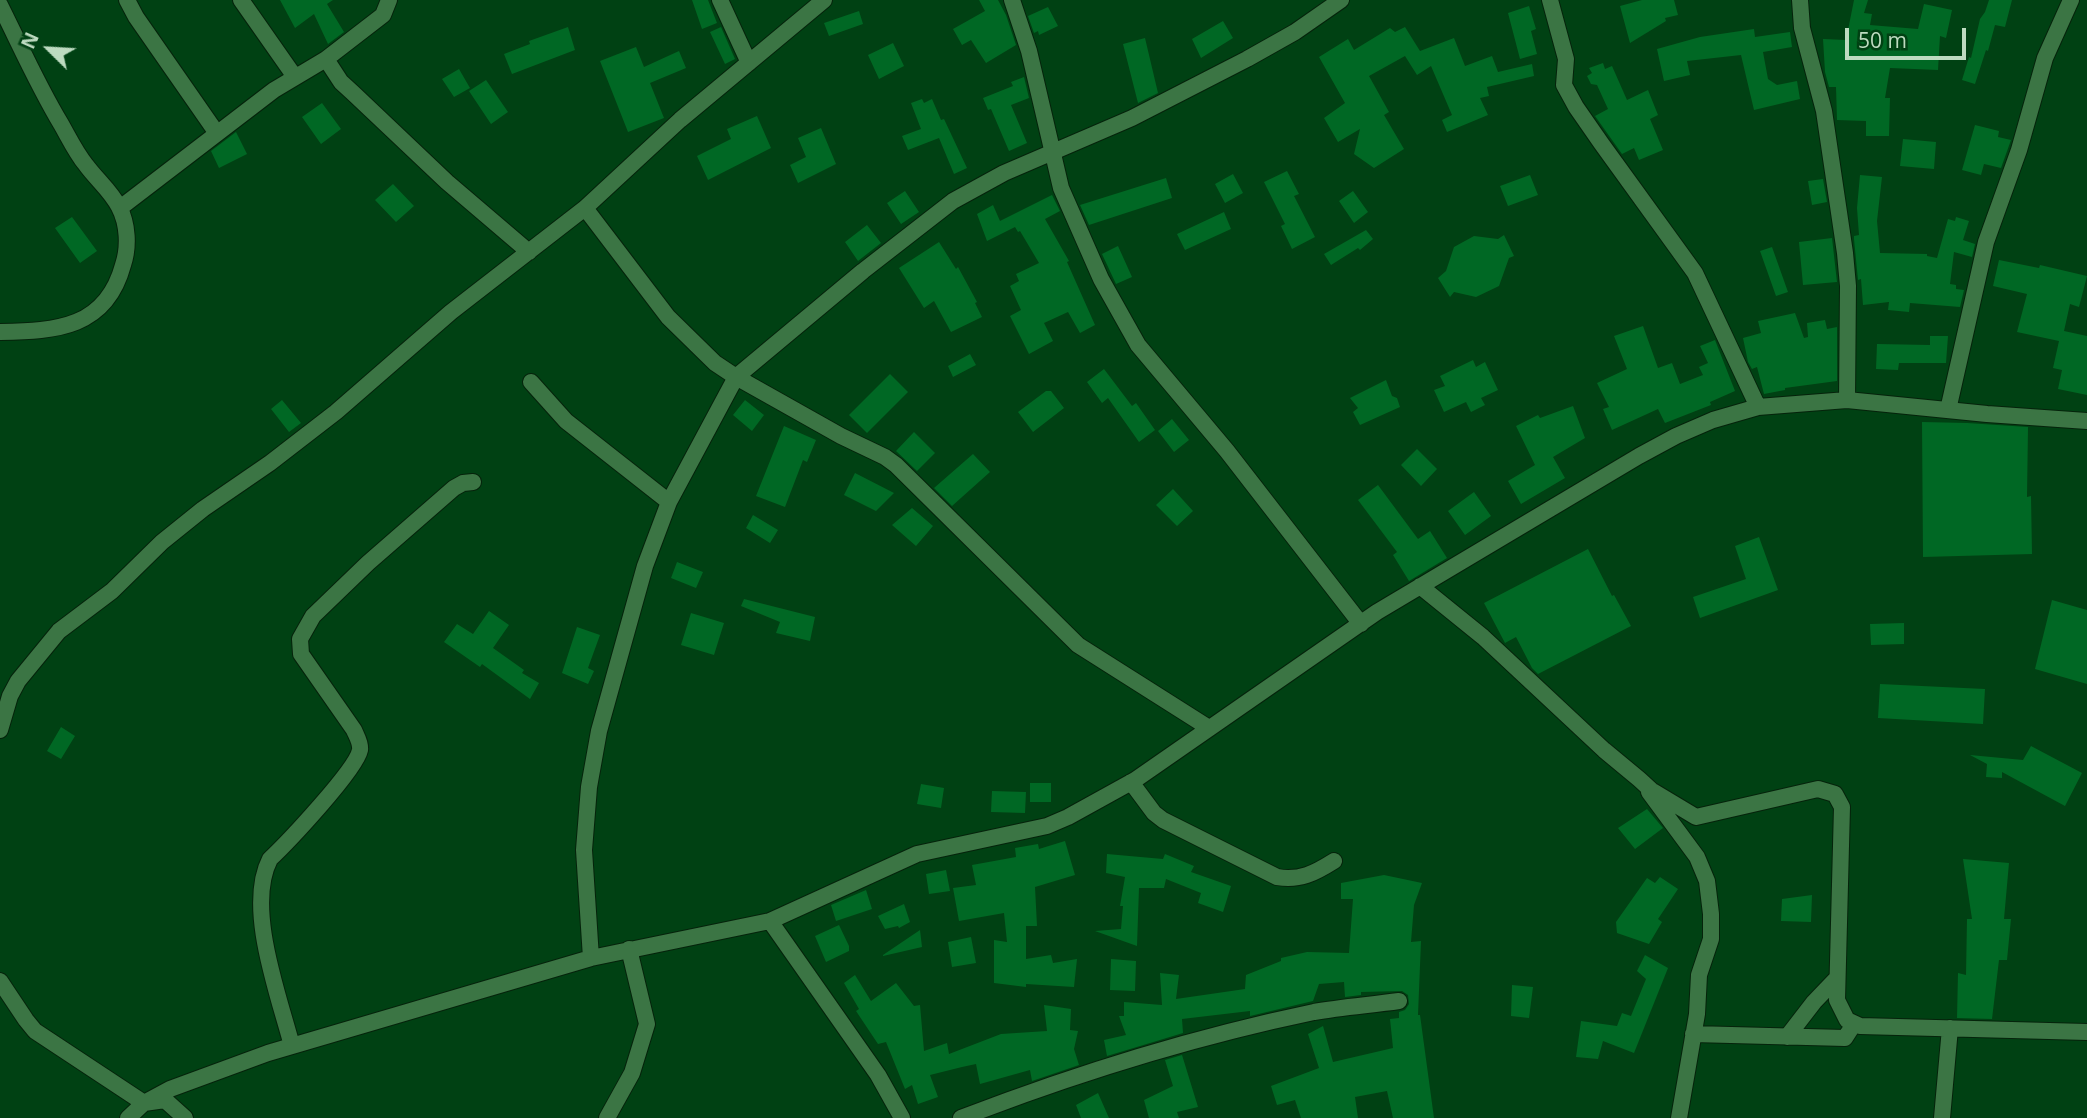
<!DOCTYPE html>
<style>
body{margin:0}
#map{position:relative;width:2087px;height:1118px;overflow:hidden;background:#004113;font-family:"Open Sans",sans-serif}
canvas{display:block}
.north{position:absolute;left:14px;top:14px;width:70px;height:70px;-webkit-text-stroke:5px #004113;paint-order:stroke;rotate:294deg;font-size:19px;font-weight:700;line-height:28px;text-align:center;color:#bddbc0}
.north::after{content:'';display:block;margin:auto;width:24px;height:32px;background:#bddbc0;clip-path:polygon(50% 0,100% 100%,50% 72%,0 100%)}
.scale{position:absolute;left:1845px;top:28px;width:121px;height:32px;box-sizing:border-box;border:4px solid #bddbc0;border-top:0;padding-left:9px;font-size:21px;line-height:24px;white-space:nowrap;color:#bddbc0;-webkit-text-stroke:5px #004113;paint-order:stroke}
</style>
<div id="map">
<canvas width="2087" height="1118"></canvas>
<div class="north">N</div>
<div class="scale">50 m</div>
</div>
<script>
const context = document.querySelector('canvas').getContext('2d');
context.lineJoin = 'round';
function fillPath(path, color) { context.fillStyle = color; context.fill(path, 'evenodd'); }
function stroke(path, color, width, dash) { context.strokeStyle = color; context.lineWidth = width; context.lineCap = dash ? 'butt' : 'round'; context.setLineDash(dash || []); context.stroke(path); }
fillPath(new Path2D(`
 M280,0H333L327,4L344,32L328,44L314,14L295,28Z
 M692,0H708L717,23L702,29Z
 M979,0H998L1006,15L1016,45L986,63L971,40L962,45L953,29L985,11Z
 M1642,0H1674L1678,15L1665,18L1666,21L1630,43L1620,6Z
 M1854,0H1868L1864,13L1872,14L1870,25L1918,29L1924,4L1952,10L1946,38L1940,36L1938,70L1890,68L1885,98H1890L1889,136H1866V121L1837,120L1836,87H1829L1825,72L1823,39L1846,40Z
 M1989,0H2012L2005,27L1995,25L1988,51L1986,50L1975,84L1962,80L1969,57L1971,58L1980,19L1985,12Z
 M1529,6L1536,29L1531,31L1537,54L1520,59L1508,13Z
 M1048,7L1058,26L1039,35L1038,31L1034,33L1028,16Z
 M859,11L863,24L829,36L824,23Z
 M1223,21L1233,38L1201,58L1192,39Z
 M568,27L575,50L512,74L504,54L530,44L529,41Z
 M721,27L735,59L725,64L710,32Z
 M1405,27L1420,51L1454,38L1465,66L1492,56L1498,72L1532,64L1534,76L1487,87L1489,96L1480,98L1488,115L1447,132L1442,120L1452,115L1431,66L1417,75L1405,56L1369,76L1389,112L1384,115L1404,149L1374,168L1354,154L1360,129L1338,142L1324,118L1345,103L1319,57L1348,39L1354,50L1390,28L1395,32Z
 M1754,29L1755,37L1790,32L1792,47L1763,52L1768,79L1777,85L1797,81L1800,99L1754,110L1741,55L1687,61L1690,75L1664,81L1657,49L1700,37Z
 M1145,38L1158,93L1138,103L1123,44Z
 M893,43L904,66L879,79L868,55Z
 M636,47L644,67L679,51L686,68L650,83L664,118L628,132L600,61Z
 M1603,63L1605,69L1612,66L1627,100L1648,90L1658,115L1650,119L1663,150L1639,160L1634,148L1622,154L1595,116L1608,109L1597,85L1591,84L1587,76L1592,73L1589,68Z
 M459,69L470,88L454,97L442,79Z
 M1024,77L1029,98L1011,105L1027,143L1009,151L991,109L988,110L983,98L1013,86L1011,82Z
 M486,80L508,112L491,124L469,91Z
 M922,99L924,103L932,99L941,120L944,119L967,168L954,174L939,138L908,150L902,136L921,129L911,103Z
 M322,103L341,129L321,144L302,117Z
 M757,116L771,148L708,180L697,156L731,139L727,129Z
 M1975,125L1999,131L1998,137L2011,140L2001,168L1984,164L1981,175L1962,170Z
 M821,128L836,164L798,183L790,165L806,157L798,138Z
 M236,132L247,154L219,168L211,151Z
 M1903,139L1936,142L1934,169L1900,166Z
 M1287,171L1299,194L1294,196L1315,237L1292,249L1281,226L1285,224L1264,182Z
 M1233,174L1243,193L1225,203L1215,184Z
 M1530,175L1538,195L1508,206L1500,186Z
 M1860,175L1882,177L1877,221L1880,253L1927,254V256L1937,258L1948,219L1955,221L1956,217L1969,221L1963,240L1975,244L1972,257L1954,252L1950,284L1956,285V289L1964,290L1960,307L1910,303L1909,312L1888,310L1889,302L1863,305L1861,279L1858,280L1854,239V236L1859,235L1857,208Z
 M1166,178L1172,198L1089,225L1080,205Z
 M1823,179L1827,202L1812,205L1808,181Z
 M393,184L414,206L396,222L375,200Z
 M905,191L919,212L901,224L887,203Z
 M1353,191L1368,212L1354,223L1339,201Z
 M1052,195L1060,211L1045,219L1069,261L1067,262L1095,325L1080,333L1068,312L1044,323L1053,341L1029,354L1010,316L1021,310L1010,286L1019,281L1016,274L1039,263L1020,231L1018,232L1015,227L987,241L977,214L993,205L1000,221Z
 M1224,212L1231,229L1185,250L1177,234Z
 M72,217L97,251L80,263L55,228Z
 M867,225L881,243L858,261L845,242Z
 M1366,230L1373,239L1360,250L1358,248L1331,265L1324,254Z
 M1504,235L1514,256L1509,258L1499,286L1476,297L1454,292L1450,297L1438,278L1446,271L1454,247L1474,236L1498,239Z
 M1832,238L1837,282L1803,285L1799,242Z
 M939,242L956,269L958,267L977,302L975,303L982,317L951,332L934,301L924,308L899,268Z
 M1118,246L1132,277L1116,284L1102,254Z
 M1772,247L1788,292L1776,296L1760,251Z
 M1999,260L2039,268L2040,265L2087,276L2079,307L2070,304L2064,331L2087,336V395L2058,389L2062,370L2053,368L2059,341L2017,332L2027,294L1993,286Z
 M1795,313L1804,338L1808,337L1807,323L1825,320L1827,329L1837,327V381L1785,388V390L1764,394L1757,367L1752,369L1748,362L1743,338L1761,333L1758,321Z
 M1643,326L1658,368L1672,363L1680,384L1703,375L1699,367L1708,363L1700,346L1715,340L1735,391L1710,402L1711,405L1665,423L1658,409L1612,430L1603,409L1609,407L1597,383L1627,369L1614,336Z
 M1930,336H1948L1946,363H1899L1898,370L1876,369L1877,344L1930,345Z
 M970,354L976,365L953,377L948,366Z
 M1473,360L1476,367L1485,362L1498,390L1481,398L1485,405L1471,412L1466,402L1444,412L1434,390L1445,386L1440,376Z
 M1104,369L1132,406L1136,403L1155,430L1139,442L1108,398L1102,403L1087,382Z
 M890,374L908,392L867,433L849,415Z
 M1386,380L1392,396L1397,398L1400,407L1360,425L1353,412L1358,408L1350,398Z
 M1046,391H1051L1064,408L1033,432L1018,412Z
 M282,400L301,423L289,432L271,409Z
 M745,400L764,415L752,431L733,415Z
 M1573,406L1585,438L1553,457L1565,478L1521,504L1508,481L1535,465L1516,426L1538,415L1540,418Z
 M1172,419L1189,440L1174,452L1158,431Z
 M1922,422L1967,423L2028,427L2027,497L2031,496L2032,554L1923,557Z
 M784,426L816,440L807,462L803,460L785,507L756,496Z
 M914,432L935,453L917,471L896,451Z
 M1417,449L1437,469L1421,486L1401,465Z
 M973,454L990,472L952,506L934,488Z
 M855,473L894,493L876,511L844,495Z
 M1378,485L1418,539L1430,531L1447,558L1409,581L1393,555L1397,552L1358,500Z
 M1173,489L1193,511L1177,526L1156,505Z
 M1474,492L1491,516L1465,535L1448,511Z
 M912,508L933,526L916,546L892,525Z
 M753,515L778,530L770,543L746,528Z
 M1759,537L1778,590L1700,618L1693,597L1746,579L1735,546Z
 M1588,549L1612,596L1614,595L1631,626L1538,674L1532,668L1516,637L1505,643L1484,603Z
 M677,562L703,572L696,588L671,578Z
 M744,599L815,617L810,641L776,633L780,622L741,606Z
 M2052,600L2087,610V684L2035,669Z
 M489,611L509,625L493,648L524,670L522,673L539,683L530,699L482,664L480,667L444,642L457,624L473,634Z
 M691,613L724,623L714,655L681,645Z
 M1904,623V644L1871,645L1870,624Z
 M577,627L600,635L588,668L594,671L588,684L562,673Z
 M1880,684L1985,689L1983,724L1878,718Z
 M61,727L75,736L61,759L47,751Z
 M2031,746L2082,773L2065,806L2002,772V778L1986,777L1987,764L1970,755L2023,760Z
 M1030,783H1051V802H1030Z
 M921,784L944,788L941,808L917,804Z
 M992,791L1026,792L1025,813L991,812Z
 M1647,809L1663,828L1635,849L1618,828Z
 M1065,841L1075,875L1035,887L1037,926H1026V959L1051,955L1053,963L1077,959L1074,987L1026,984V987L994,983V940L1007,942L1004,913L959,921L953,888L976,885L972,865L1016,857L1015,848L1038,844L1039,849Z
 M1107,854L1163,859L1165,854L1194,866L1191,872L1231,886L1223,912L1198,903L1201,893L1166,879L1164,888H1139L1137,946L1095,931L1121,929L1123,906H1120L1125,877L1106,873Z
 M1963,859L2009,863L2004,919H2011L2007,960H1999L1992,1019L1957,1018L1958,973L1966,975L1967,919H1972Z
 M946,870L950,891L929,894L926,874Z
 M1384,875L1422,883L1414,905L1411,942L1421,941L1418,1015H1420L1434,1118H1393L1387,1091L1355,1097L1358,1118H1301L1295,1100L1277,1105L1271,1086L1319,1068L1308,1034L1323,1026L1333,1062L1393,1048L1390,1019L1399,1018V1012L1405,1010L1409,1004L1408,995L1402,991L1361,992V995L1345,997L1344,982L1319,984L1313,1001L1250,1016V1011L1182,1019L1183,1033L1107,1056L1104,1040L1126,1035L1119,1016H1124V1002L1162,1005L1160,973L1179,975L1176,999L1245,989L1246,975L1281,961V958L1307,952L1349,953L1353,899H1341V883Z
 M1660,877L1678,889L1658,919L1662,922L1649,944L1617,933L1616,922L1647,878L1655,883Z
 M866,890L872,909L836,921L831,905Z
 M1812,895L1811,922L1781,921L1782,899Z
 M904,904L910,922L899,928L898,926L885,929L878,916Z
 M839,925L849,946V951L826,962L815,936Z
 M920,930L922,947L883,956V955Z
 M971,937L976,963L952,967L948,942Z
 M1645,955L1668,968L1634,1053L1603,1041L1598,1059L1576,1057L1581,1021L1617,1026L1622,1013L1631,1016L1646,979L1637,971Z
 M1111,959L1136,961L1135,991L1110,990Z
 M855,975L871,1001L896,983L914,1006L920,1005L924,1051L947,1043L949,1054L1001,1034L1047,1031L1044,1005L1071,1009L1070,1030L1078,1031L1074,1049L1079,1065L1032,1081L1030,1070L980,1084L976,1064L962,1067L930,1075L938,1097L918,1104L912,1085L905,1089L886,1042L878,1044L856,1011L859,1009L844,983Z
 M1512,985L1533,987L1529,1018L1511,1016Z
 M1182,1055L1198,1107L1177,1112L1179,1118H1149L1144,1100L1173,1086L1165,1060Z
 M1098,1093L1109,1118H1081L1076,1105Z`), '#006824');
const street = new Path2D(`
 M127,0L136,17L216,132
 M241,0L295,77
 M720,0L749,63
 M1012,0L1029,51L1061,188L1101,279L1138,345L1227,451L1361,624
 M1550,0L1566,59L1564,85L1576,107L1601,143L1695,273L1758,407
 M1800,0L1802,28L1824,111L1845,253L1848,286L1847,400
 M0,5C20,45 38,86 61,124C69,138 76,153 86,165C97,180 111,191 119,207C128,224 129,247 123,265C106,328 57,331 0,332
 M326,59L341,82L353,93L447,182L529,252
 M120,208L274,90L326,59L383,15L389,0
 M585,208L668,317L715,363L736,377L841,436L885,457L896,465L1078,645L1209,728
 M531,382L566,421L669,502
 M1948,410L1986,242L2019,150L2045,58L2071,0
 M1420,586L1483,637L1604,750L1639,779L1651,790L1696,817L1818,789L1835,794L1842,807L1837,1000L1847,1020L1860,1026L2087,1032
 M0,730L10,696L18,681L59,631L112,591L162,542L203,509L270,463L336,412L451,312L585,208L680,120L824,0
 M1131,782L1154,813L1163,820L1277,877C1300,881 1315,873 1334,861
 M1649,792L1697,857L1707,881L1711,914V939L1699,975L1697,1014L1679,1118
 M770,921L878,1075L902,1118
 M591,958L584,850L589,787L599,731L645,566L669,502L736,377L863,271L953,201L1004,173L1132,118L1247,59L1295,32L1341,0
 M0,981L26,1020L35,1031L144,1103L165,1100L185,1118
 M1693,1034L1845,1038L1854,1024
 M1787,1037L1814,1002L1836,979
 M292,1046C279,996 245,907 270,859C287,843 356,770 360,750C361,743 357,737 354,730L301,654L300,639L313,616L368,563L454,488L463,483L473,482
 M128,1118L144,1103L170,1089L268,1053L591,958L770,921L917,854L1047,826L1068,817L1135,780L1377,612L1639,456L1676,436L1713,420L1758,407L1847,400L1987,414L2087,421
 M607,1118L632,1073L647,1024L629,949
 M961,1118C1075,1074 1194,1037 1314,1012C1342,1007 1371,1005 1399,1001
 M1942,1118L1950,1028`);
stroke(street, '#05230b', 18);
stroke(street, '#3b7544', 16);
</script>
